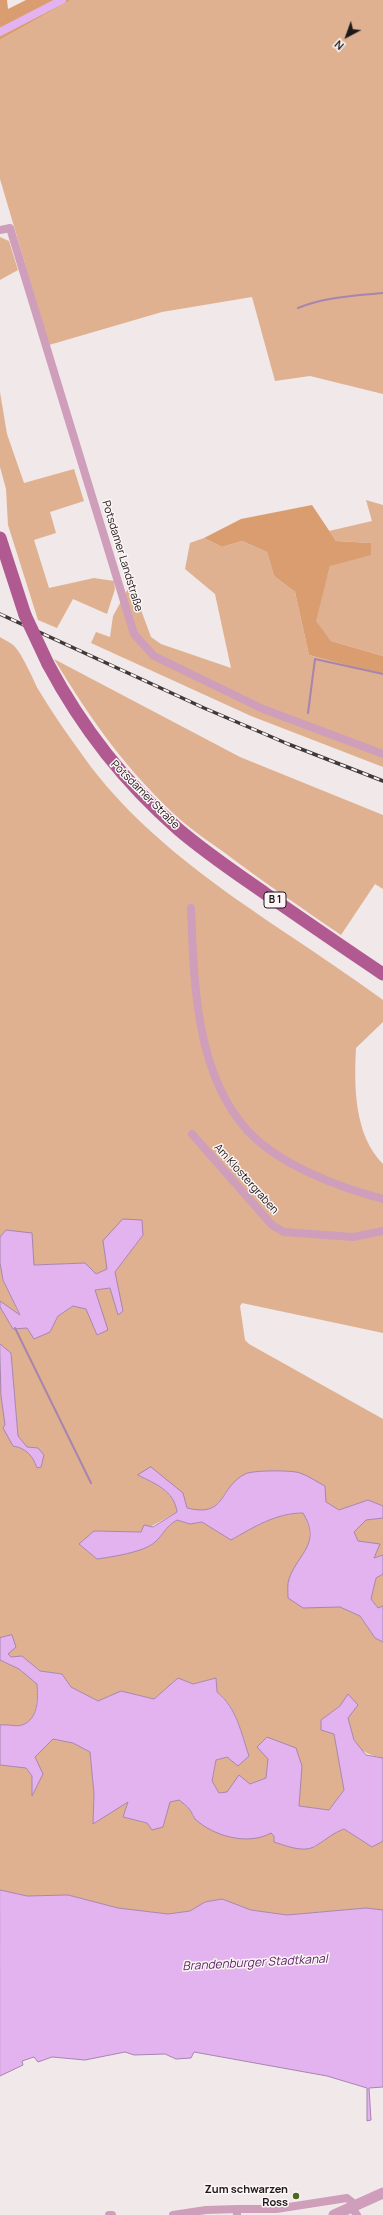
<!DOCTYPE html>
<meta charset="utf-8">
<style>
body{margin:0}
#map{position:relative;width:383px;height:2215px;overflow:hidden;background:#f0e8e9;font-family:Manrope,sans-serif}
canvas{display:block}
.north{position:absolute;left:327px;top:16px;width:40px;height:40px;-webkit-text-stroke:3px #fdf5f6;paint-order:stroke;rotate:221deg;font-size:11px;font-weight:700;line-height:16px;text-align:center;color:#1c1919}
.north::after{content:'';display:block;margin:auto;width:14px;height:18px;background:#1c1919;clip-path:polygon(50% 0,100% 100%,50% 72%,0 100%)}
</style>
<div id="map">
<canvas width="383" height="2215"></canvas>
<div class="north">N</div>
</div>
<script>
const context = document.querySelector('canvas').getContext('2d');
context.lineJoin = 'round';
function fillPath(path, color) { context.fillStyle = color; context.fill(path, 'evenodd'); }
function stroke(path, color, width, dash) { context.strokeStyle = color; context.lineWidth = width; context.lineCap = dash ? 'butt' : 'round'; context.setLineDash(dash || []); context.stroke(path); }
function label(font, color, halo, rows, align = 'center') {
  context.font = font + ' Manrope,sans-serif'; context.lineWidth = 3; context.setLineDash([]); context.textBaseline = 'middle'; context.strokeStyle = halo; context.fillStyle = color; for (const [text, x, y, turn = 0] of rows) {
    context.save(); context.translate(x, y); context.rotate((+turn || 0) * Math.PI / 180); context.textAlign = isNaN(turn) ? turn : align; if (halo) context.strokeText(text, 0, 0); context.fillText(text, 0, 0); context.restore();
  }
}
fillPath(new Path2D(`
 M71,0H383V394L310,376L275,381L252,297L162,312L49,345L0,179V40Z
 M0,237L9,241L18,270L0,280Z
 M0,392L7,434L24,483L74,469L84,501L50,512L56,533L34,540L49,588L94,578L114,581L115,589L107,614L73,599L57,628L38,620L8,525L6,489L0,467Z
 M366,500L383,505V656L331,641L315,621L330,566L371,543L336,541L329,531L372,521Z
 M204,538L222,547L242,541L267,552L274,576L295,592L309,655L383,675V767L251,716L91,643L96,632L110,637L113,616L131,583L151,637L161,644L231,668L215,594L185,569L190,543Z
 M0,637C4,640 10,642 13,645C21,651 33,679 38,689C54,716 73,742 91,767C169,868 283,926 383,1000V1022L356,1048C354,1086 354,1135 383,1164V1333L242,1303L240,1306L245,1340L249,1344L383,1419V1506L368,1500L339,1510L326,1502L228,1489C216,1508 211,1514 187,1508L185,1500L138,1475C155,1485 174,1490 177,1512L141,1532L94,1531L79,1544L97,1559C111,1557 145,1551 155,1542C164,1534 164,1528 177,1520L190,1524L202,1522L231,1540C254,1527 276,1513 303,1513C319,1541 303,1555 289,1579L326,1607H340L360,1616L375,1638L383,1642V1758C355,1752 355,1744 348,1718L357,1705L348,1695L340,1706L321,1720L334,1734L344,1790L329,1810L299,1806L300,1790L268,1759L266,1778L227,1792L219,1793L212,1781L216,1760L227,1757L249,1756C241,1733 237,1707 217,1692L216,1678L193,1684L178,1678L154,1699L121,1691L98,1701L71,1687L62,1674L40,1671L22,1656L11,1657L8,1654L12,1635L0,1638V1365C1,1393 4,1419 13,1446C26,1448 33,1456 37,1468L38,1448L27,1447L18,1437L11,1353L0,1344V1307L13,1329L27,1328L50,1332L58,1316L73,1306L86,1308L97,1335L107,1330L95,1290L110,1288L118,1315L115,1272L143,1235L107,1269L96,1274L85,1263L34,1265L6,1230L0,1237Z
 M54,659L240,757L383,815V889L375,884L341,935C302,908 263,882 225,853C211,843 196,833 183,822C129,774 91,720 54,659Z
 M0,1263L3,1280L20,1316L0,1301Z
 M383,1518V1555L373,1558L358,1541L354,1532L366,1520Z
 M383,1574V1606L378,1608L371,1599L376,1578Z
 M0,1660L19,1669L37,1684C37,1698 39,1719 22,1725C16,1727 7,1724 0,1725Z
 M53,1739L73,1743L90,1752L94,1794L93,1823L128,1802L123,1817L147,1823L170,1802L179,1799L190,1810L194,1818L271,1833L274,1836L315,1847L331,1834L344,1829L372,1847L383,1841V1910L366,1908L287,1915L251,1910L222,1899L205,1902L190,1911L168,1914L118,1908L68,1895L27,1896L0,1890V1765L26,1768L32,1776V1794L34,1757Z`), '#dfb190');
fillPath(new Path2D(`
 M0,0H7L8,9L26,0H71L0,40Z
 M312,505L336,541L371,543V555L330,566L316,621L331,641L383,656V675L309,655L295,592L274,576L267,552L242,541L222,547L204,538L241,519Z`), '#da9d70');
const water = new Path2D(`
 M123,1219L142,1220L143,1235L115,1272L123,1311L118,1315L110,1288L95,1290L108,1330L97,1335L86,1309L73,1306L58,1316L50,1332L34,1339L27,1328L13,1329L0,1307V1301L20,1315L3,1280L0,1263V1237L6,1230L32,1233L34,1265L85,1263L96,1274L107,1269L103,1241Z
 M0,1344L11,1353L18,1436L27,1447L38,1448L44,1455L41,1467L37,1468C33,1456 26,1448 13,1446L3,1428L5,1425L1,1396Z
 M151,1467L183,1493L187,1508C227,1518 218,1488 245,1474C252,1470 293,1470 300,1473C309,1476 317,1482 325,1486L326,1502L339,1510L368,1500L383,1506V1518L366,1520L354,1532L358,1541L380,1544L374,1558L383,1555V1574L376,1578L371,1599L378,1608L383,1606V1642L375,1638L360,1616L340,1607L303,1608L288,1598C288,1592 287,1584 289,1579C298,1553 322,1544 303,1513C276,1513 254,1527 231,1540L202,1522L190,1524L177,1520C164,1528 164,1534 155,1542C145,1552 111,1557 97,1559L79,1544L94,1531L141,1532L144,1525L153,1527L177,1512C174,1490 155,1484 138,1475Z
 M12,1635L16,1647L8,1654L11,1657L22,1656L40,1671L62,1674L71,1687L98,1701L121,1691L154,1699L178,1678L193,1684L216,1678L217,1692C237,1708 241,1733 249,1756L238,1766L227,1757L216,1760L212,1781L219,1793L227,1792L239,1775L250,1784L266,1778L268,1759L257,1747L267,1737L296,1748L302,1766L299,1806L329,1810L344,1790L334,1734L321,1730V1720L340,1706L348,1694L358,1705L348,1718L354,1740L366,1755L383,1758V1841L372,1847L344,1829C333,1833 327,1839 317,1845C305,1854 287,1846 274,1842V1836L271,1833C248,1846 213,1836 195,1819C193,1816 192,1813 190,1810C187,1806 183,1803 179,1800L170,1802L163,1827L152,1830L147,1823L123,1817L128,1802L93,1824L94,1794L90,1752L73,1743L53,1739L35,1757L43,1774L32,1796V1776L26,1768L0,1765V1725C7,1724 16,1727 22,1725C39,1719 38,1698 37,1684L19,1669L0,1660V1638Z
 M0,1890L27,1896L68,1895L118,1908L168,1914L190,1911L205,1902L222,1899L251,1910L287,1915L366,1908L383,1910V2087L369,2088L371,2120L367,2121V2088L327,2076L194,2052L191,2058L176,2059L165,2054L134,2055L125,2052L85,2060L52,2057L38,2062L34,2057L22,2061L23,2065L0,2076Z`);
fillPath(water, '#e2b3ee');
stroke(water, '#a785ae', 1);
stroke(new Path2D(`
 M298,308C325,297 354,296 383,293
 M308,713L315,659L383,674
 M15,1328L91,1483`), '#a785ae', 2);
stroke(new Path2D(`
 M0,32L62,0`), '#e2b3ee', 8);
stroke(new Path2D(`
 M0,230L10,228L134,634L154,656L263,709L383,754
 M191,908C194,981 195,1072 247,1130C279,1165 338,1187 383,1199
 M192,1134L272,1225L284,1232L353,1237L383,1231
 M352,2208L357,2215
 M237,2209H276L347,2198L357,2206
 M109,2215H112
 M173,2215L206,2210L237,2209V2215`), '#cf9eba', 8);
stroke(new Path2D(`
 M334,2215L383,2193`), '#cf9eba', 11);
stroke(new Path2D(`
 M0,538L25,615
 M48,664C81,726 125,783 178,829C206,853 236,873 266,894C305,921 344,948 383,974`), '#b15a91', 13);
const rail = new Path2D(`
 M0,614L204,708L288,744L383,781`);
stroke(rail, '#3e3a3a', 3.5);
stroke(rail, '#fdf5f6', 2, [6]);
stroke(new Path2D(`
 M25,615L48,664`), '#b15a91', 13);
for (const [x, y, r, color] of [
 [296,2196,4,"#4b6b21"]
]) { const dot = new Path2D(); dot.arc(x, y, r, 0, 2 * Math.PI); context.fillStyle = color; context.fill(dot); stroke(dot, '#fdf5f6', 1.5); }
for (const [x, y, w] of [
 [275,900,22]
]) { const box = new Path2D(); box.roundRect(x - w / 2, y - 8, w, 16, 3); context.fillStyle = '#fdf5f6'; context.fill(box); stroke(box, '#1c1919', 1); }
label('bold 10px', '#1c1919', null, [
 ["B 1",275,900]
]);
label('11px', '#1c1919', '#fdf5f6', [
 ["Potsdamer Landstraße",122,556,73],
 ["Potsdamer Straße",145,795,45],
 ["Am Klostergraben",246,1179,48]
]);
label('bold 11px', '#1c1919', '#fdf5f6', [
 ["Zum schwarzen",288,2190],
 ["Ross",288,2203]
], 'right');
label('italic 12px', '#551e63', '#fdf5f6', [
 ["Brandenburger Stadtkanal",255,1963,-3]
]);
</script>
